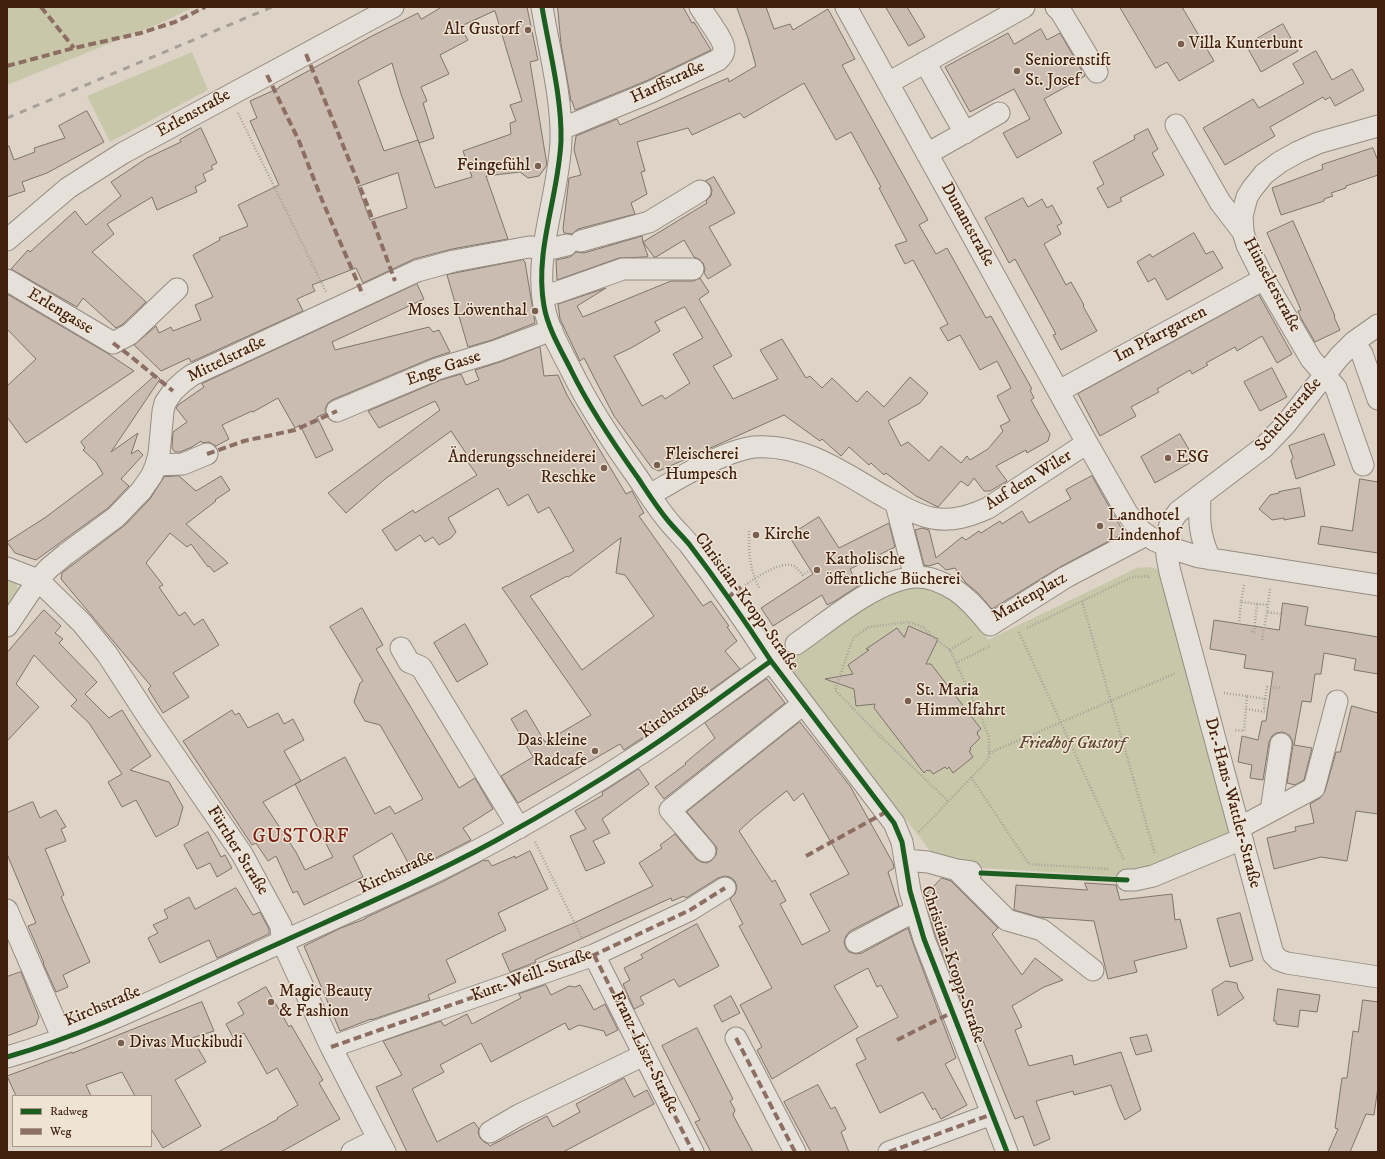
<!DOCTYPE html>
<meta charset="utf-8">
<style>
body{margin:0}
#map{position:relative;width:1385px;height:1159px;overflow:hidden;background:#ddd4c7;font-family:"IM FELL DW Pica",serif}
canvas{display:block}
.frame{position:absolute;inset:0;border:8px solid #412010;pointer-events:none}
.legend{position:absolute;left:12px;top:1095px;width:140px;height:52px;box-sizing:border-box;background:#efe4d4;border:1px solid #a99686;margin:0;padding:5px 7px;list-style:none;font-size:12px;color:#412010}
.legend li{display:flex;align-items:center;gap:8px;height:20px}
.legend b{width:20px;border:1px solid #a99686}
</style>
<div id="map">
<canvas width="1385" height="1159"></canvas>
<div class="frame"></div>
<ul class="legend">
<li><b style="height:5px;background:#1b5e20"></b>Radweg</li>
<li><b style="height:5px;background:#8d6e63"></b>Weg</li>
</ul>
</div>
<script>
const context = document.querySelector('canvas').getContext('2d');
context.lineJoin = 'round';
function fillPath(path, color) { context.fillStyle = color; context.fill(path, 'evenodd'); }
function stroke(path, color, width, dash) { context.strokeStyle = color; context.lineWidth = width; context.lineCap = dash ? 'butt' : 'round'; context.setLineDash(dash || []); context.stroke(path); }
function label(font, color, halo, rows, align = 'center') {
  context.font = font + ' "IM FELL DW Pica",serif'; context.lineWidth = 3; context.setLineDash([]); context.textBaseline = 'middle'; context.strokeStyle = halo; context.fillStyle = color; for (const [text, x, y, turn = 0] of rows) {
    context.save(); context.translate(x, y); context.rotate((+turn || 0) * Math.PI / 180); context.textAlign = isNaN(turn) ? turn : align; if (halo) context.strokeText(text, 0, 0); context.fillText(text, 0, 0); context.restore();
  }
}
fillPath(new Path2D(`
 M7,7H194L165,21L7,85Z
 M192,52L208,90L110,142L87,96Z
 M1149,567L1160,570L1232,836L1129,877L983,868L934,856L785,662L849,613L901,587L926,584L948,594L979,624L988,640L1137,568Z
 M7,574L15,578C21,593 15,598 7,610Z`), '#c8c7a9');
const building = new Path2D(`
 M442,7H527L538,60L530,62L547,165L539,176L528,178L520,172L486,176L508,239L452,249L414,259L363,283L356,268L312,285L315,291L297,299L303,311L191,362L189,358L161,371L134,345L156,326L159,333L171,327L173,331L201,320L195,305L213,297L193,255L220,240L219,238L248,226L238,205L279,185L250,121L257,118L250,101L279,88V87L372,36L418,13L421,19ZM495,11L522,101L510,105L516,121L510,123L511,134L463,151L472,177L435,188L418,140L384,151L358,81L392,63L401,94L419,143L434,138L423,103L427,101L421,87L449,74L440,55L468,40L460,27ZM398,173L407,208L370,220L358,187Z
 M558,7H683L692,23L694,22L711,50L646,81L575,110L572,101H571L561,44Z
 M737,7H766L774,29L790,24L793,30L828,9L855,59L842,65L928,220L919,225L936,254L947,248L986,318L991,316L1032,389L1030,390L1034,398L1031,400L1050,434L1048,441L1027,453L1026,450L996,466L1007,481L990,491H984L974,478L968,486L961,481L938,507L916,496L886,473L884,475L871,463L869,465L849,447L841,456L822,439L820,441L784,415L659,471L652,468L614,416L584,358L580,361L560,319L558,304L606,288L577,306L583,317L671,281H693L700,278L709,292L699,299L732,356L713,366L733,399L778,379L760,350L782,339L806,378L810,376L822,388L832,378L857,402L867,391L884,407L910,377L928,393L920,403L888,421L901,446L908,442L929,461L941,446L961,463L967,456L970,460L988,449L1003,431L1000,426L1010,421L997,396L1011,388L997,361L980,370L960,335L948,341L940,328L948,324L913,260L905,264L895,245L907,241L879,188L881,187L851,132L836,140L804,83L744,118L740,113L692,135L688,128L637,142L645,171L641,172L647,194L631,203L635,214L578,229L572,234L564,233L563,229L569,178L581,175L574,150L576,136L617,119L620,125L728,78L729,82L756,66L748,38ZM685,307L703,338L673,354L690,383L665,399L662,395L642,406L614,356L631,348L660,331L655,322Z
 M886,7H907L925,37L909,46Z
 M1120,7H1182L1214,61L1179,81L1167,62L1156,68Z
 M1283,24L1298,51L1261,72L1246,45Z
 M1041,29L1047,40L1060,33L1085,76L1044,99L1062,133L1017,158L1003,133L1030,119L1014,89L970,112L945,67L1008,33L1014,44Z
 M1316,51L1332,80L1352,69L1364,90L1335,106L1330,97L1325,100L1323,97L1270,127L1275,136L1225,165L1203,128L1253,99L1259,108L1304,83L1293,64Z
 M87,111L104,142L47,173L22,182L25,191L7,197V146H9L14,160L35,152L34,148L65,138L59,126Z
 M201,128L217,163L211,166L213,169L203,174L206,181L195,187L197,192L157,210L152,197L107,224L114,234L92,252L145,301L146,302L123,324L116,328L83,298L77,307L11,269L28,250L30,252L75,211L86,225L121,196L111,182L147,158L181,142L180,140Z
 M1148,129L1158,149L1152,153L1164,175L1120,198L1122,201L1108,208L1097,188L1104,184L1093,162L1135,139L1134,136Z
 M1373,148L1378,161V175L1346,186V188L1331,193L1333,196L1324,199V201L1281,215L1272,188L1323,169L1322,165Z
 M714,177L735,213L709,227L731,265L708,279L704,273L705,269L703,263L699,259L694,257L684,240L656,257H654L643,242L648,256L645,257L619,258L557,280L556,260L570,257L576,252L584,253L642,236L643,242L707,203L706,201L711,196L712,190L710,185L706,181Z
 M1023,198L1028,207L1042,199L1047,208L1052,205L1062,223L1057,226L1061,234L1044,244L1066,285L1071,282L1084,305L1083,306L1097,331L1061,350L1053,335L1056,334L1015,259L1009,263L985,218Z
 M1293,221L1335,316L1334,317L1340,330L1315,342L1301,318L1298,311L1301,310L1267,233Z
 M1194,233L1206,254L1213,251L1223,268L1167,300L1155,278L1148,282L1137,262L1150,254L1152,257Z
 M523,260L525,262L535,323L492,340L468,347L447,275Z
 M417,284L424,299L332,342L335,350L429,327L433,332L439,330L450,352L432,358L332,400L328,403L325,409L326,413L317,417L333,450L316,458L300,425L295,428L278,398L253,412L252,411L222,425L229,439L216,446L209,442L202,443L201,441L192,447L180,452H175L172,448L173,432L187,422L176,408L178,405L204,387L202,384Z
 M7,294L107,353L134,371L26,443L7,417V386L36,359L7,329Z
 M1259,295L1292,354L1277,363L1262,336L1237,351L1235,347L1206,363L1208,365L1192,374L1190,370L1157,389L1159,392L1131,407L1136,416L1100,436L1078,394Z
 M540,347L544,376L558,375L567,395L626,494L632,491L644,513L639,516L703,606L711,601L729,626L727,627L737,641L725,651L740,669L666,722L624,750L620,744L518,803L501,776L533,757L511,719L526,710L545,742L591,715L502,588L574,551L549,507L538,513L528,494L508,506L498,488L448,518L456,532L451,538L439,545L433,537L425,542L420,535L396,551L382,530L413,510L415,513L477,475L467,461L470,459L451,431L385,479L346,513L328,493L440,410L435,401L379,428L368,411L441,380L461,374L466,385L479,380L475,370L500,362ZM621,538L616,573L625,575L654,616L582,670L530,596L567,576L568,577Z
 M1272,368L1287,397L1260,411L1244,382Z
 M156,375L160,379L111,452L138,433L131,454L138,450L143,455L121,479L129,486L108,508L36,560L15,553L7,542L46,517L103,474L96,462L83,450L85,448L81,442Z
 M1180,434L1195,460L1155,483L1141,457Z
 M1324,434L1335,465L1296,479L1291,461L1293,457L1289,446Z
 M179,476L196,491L221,476L230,490L215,500L216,501L186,524L228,563L214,572L209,566L208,567L191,544L187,547L170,533L146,563L163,585L159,587L179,616L185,612L194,625L203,619L219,645L173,673L189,697L163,713L148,689L151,686L61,579L62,573L125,525L150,499L164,477Z
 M1092,476L1124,533L1060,567L992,609L978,593L965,582L955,568L946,570L938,563L929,566L924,565L915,530L922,528L929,530L936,558L962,537L966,540L979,531L981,533L1000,521L1002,524L1022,511L1029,523L1071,499L1066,490Z
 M1360,479L1378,482V553L1318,544L1321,526L1352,531Z
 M1300,488L1305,516L1284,520V518L1272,520L1259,509L1270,495L1279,493V492Z
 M819,517L839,548L889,523L895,547L850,569L858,586L835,601L827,605L822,595L773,626L761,608L813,574L789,536Z
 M1283,603L1308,607L1305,625L1378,637V674L1354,670L1356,659L1324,653L1321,674H1315L1311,702L1302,701L1294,745L1312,748L1304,780L1295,785L1287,783L1293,745L1292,740L1289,735L1283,732L1276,733L1272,736L1269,742L1263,780L1250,778L1252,765L1238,762L1242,736L1258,740L1262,721H1266L1273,672L1244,668L1246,655L1210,649L1214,620L1279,630Z
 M362,608L383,645L376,649L459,788L475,778L493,809L463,828L471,840L412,870L392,833L353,856L363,877L304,905L297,891L293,893L276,856L268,861L256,843L252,845L183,741L232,710L235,715L239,713L248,728L278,713L284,724L293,719L304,740L284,751L301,781L263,802L296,852L305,870L333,857L295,784L345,757L375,814L390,806L395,814L423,799L380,725L365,721L354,702L360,683L363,681L330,627Z
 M44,610L61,626L55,633L63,639L59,643L97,682L85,694L109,718L122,710L151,756L130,770L169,782L183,807L178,825L156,837L136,800L122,807L108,782L122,774L89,723L71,706L77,700L34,655L16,684L39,707L7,741V653Z
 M465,624L488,664L457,682L434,643Z
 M909,626L938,639L926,664H931L981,729L977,732L978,733L977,734L980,738L970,748L971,750L969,751L973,757L953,773L949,767L947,769L945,767L933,774L930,770L928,771L927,770L924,773L874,708L875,704L856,706L854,689L825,679L853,674L848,665L869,650L866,649L897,628L904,637Z
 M767,679L785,703L664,799L655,787L686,764L685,763L715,738L705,723Z
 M1352,706L1378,713V814L1356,811L1347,861L1321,857L1274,869L1267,838L1296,831L1295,827L1314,823L1310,804L1320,798L1325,791L1336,752H1340Z
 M800,722L850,786L893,863L894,868L888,872L899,906L850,931L846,936L844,942L846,948L849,952L856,954L862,953L908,928L913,943L956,1058L945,1064L967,1105L941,1119L935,1108L933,1110L923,1092L880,1113L856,1064L866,1059L856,1039L898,1017L881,985L877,987L868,968L834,986L858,1027L772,1079L757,1050L762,1047L740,1005L772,988L739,926L743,924L730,899L735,894L737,887L735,881L730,877L725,876L718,878L686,898L684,896L672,901L671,898L535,960L536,962L510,972L502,954L576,922L653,886L639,863L662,848L660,845L675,834L696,859L701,862L707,863L712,860L716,855L717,848L714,844L687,812ZM787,791L794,801L803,793L849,874L810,894L830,931L802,945L780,904L786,901L775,880L772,882L739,831L753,818Z
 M639,769L649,784L602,819L610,833L593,841L605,863L586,871L570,836L586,829L575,811L603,795L602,793Z
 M33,802L40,818L56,810L66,827L61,829L66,841L45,849L64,895L61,897L90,962L63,975L68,987L56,992L43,963H44L28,926L36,923L7,854V813Z
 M208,832L221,857L225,855L232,868L217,877L210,863L197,869L184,845Z
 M530,851L548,889L498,913L506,930L446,960L456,982L428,995L430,1000L371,1020V1019L340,1031L304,946L341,928L365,919V918L440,883L484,860L485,861L488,860L492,866L515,856V858Z
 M942,878L951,881L998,928L992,934L1022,975L1035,958L1063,980L1044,987L1012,1006L1022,1027L1015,1030L1029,1066L1072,1055L1074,1065L1121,1052L1141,1110L1125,1120L1119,1107L1111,1085L1074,1095L1073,1091L1036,1101L1050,1139L1034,1146L1023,1116L1015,1119L973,1016L968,1018L935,935L924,897Z
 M1085,883L1116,885L1120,900L1172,894L1175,920L1180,919L1187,948L1134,961L1137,972L1108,979L1094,921L1039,917L1014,910L1016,885L1087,890Z
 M236,888L253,915L260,912L269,929V934L217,958L209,940L160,963L148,938L158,933L153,925L168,918L164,910L189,897L195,909Z
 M1240,913L1253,960L1230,967L1217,919Z
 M697,924L719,966L679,987L674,979L640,997L644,1004L634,1009L623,984L630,980L624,968L643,958L641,955Z
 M21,972L39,1017L36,1025L7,1036V977Z
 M1226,981L1237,983L1238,989L1244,998L1218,1016L1212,990Z
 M546,985L551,995L569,986L575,987L580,985L594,1010L605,1004L618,1030L606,1036L604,1031L579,1025L569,1030L565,1023L491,1062L481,1043L440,1065L444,1072L412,1089L437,1142L474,1122L479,1129L478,1132L480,1138L484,1142L488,1144L490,1146L547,1116L553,1127L580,1112L576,1104L624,1078L634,1097L647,1090L654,1104L563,1152H407L376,1087L402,1075L383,1041L441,1021L444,1026L467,1014L472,1024L521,998L519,994Z
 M266,987L289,1027L291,1025L323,1080L319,1083L340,1119L281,1152H218L278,1119L277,1118L298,1105L277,1068L267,1074L244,1033L234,1039L226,1024L244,1014L238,1003Z
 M1278,989L1320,995L1317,1012L1300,1010L1298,1027L1276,1024V1021H1274Z
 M731,996L740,1013L722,1022L714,1006Z
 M1363,1000L1378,1002V1087L1374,1115L1366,1114L1350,1152H1328L1338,1129L1335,1128L1342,1078H1347L1353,1031L1358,1032Z
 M202,1002L214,1031L192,1038L206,1062L175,1080L201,1126L163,1148L151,1129V1096H135L122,1072L86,1085L91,1096H16L7,1076L72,1052V1053Z
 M697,1028L733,1099L730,1101L735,1110L733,1115L753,1152H711L695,1122L700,1120L662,1046Z
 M1147,1035L1152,1051L1136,1055L1130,1038Z
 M818,1085L831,1109L835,1107L846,1129L841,1132L849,1152H811L784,1102Z`);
fillPath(building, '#cbbcb1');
stroke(building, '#7e746b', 1);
const minor = new Path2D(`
 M542,7C549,49 562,98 561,140C559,196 534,250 544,306C548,329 561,350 571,370C590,409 613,443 638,478C648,493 658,509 670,523C676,530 683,537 689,544C718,582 745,621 771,661L894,823L902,842L910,891L924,939L1007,1152
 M846,7L1087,443L1127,513L1140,530L1154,540L1177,550L1199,557L1378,585
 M1056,7L1061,12L1097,72
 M925,62L965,133
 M888,83L1024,7
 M1176,125L1220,202L1243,232
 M561,129L651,92L718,60C721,57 724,54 724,49C724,40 705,16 700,7
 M927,154L999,113
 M7,240L68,188L123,153L393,7
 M581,241L649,222L700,191
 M7,280L113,343L130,334L177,289
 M543,296L558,292L623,269H693
 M1378,325L1354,342L1339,357L1285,425L1264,447L1178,512C1162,532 1165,549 1170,572L1273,954L1279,960L1287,963L1378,977
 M1354,342L1362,354L1378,399
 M1059,391L1264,279
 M337,411L437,369L496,351L552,330
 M156,465L183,464L207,454
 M1363,465L1336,388L1311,359L1264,279L1247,245L1243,232L1242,216L1247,197L1252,189L1264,174L1280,162L1298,152L1318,143L1378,126
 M650,495C677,479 723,451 754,447C801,443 841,471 880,494C896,503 913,514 932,518C952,522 970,516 988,508L1087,443
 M1200,495C1199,521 1199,535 1210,559
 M896,504L915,577
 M7,568L38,580L82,623L107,654L146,714L242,854L281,926L282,941L331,1047L385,1152
 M7,626L38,580L49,568L66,554L116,517L141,491L152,475L156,465L159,454L163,411L165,403L173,391L184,381L192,375L225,360L417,271L454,261L529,247L554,248L567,245
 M796,644C828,622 876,580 915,577C929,576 944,583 955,590C969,599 980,613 990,625L1066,577L1146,535
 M401,648L409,662L421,667L519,828
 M1271,811L1281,744
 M1239,828L1314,788L1337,701
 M705,851L670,810L803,704
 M905,860L928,862L957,870L971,872
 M957,870L1007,920L1042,930L1093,970
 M1127,880H1135L1153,876L1242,839
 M7,910L63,1039
 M856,942L915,911
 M594,955L693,1152
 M736,1038L795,1152
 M331,1047L594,955L690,910L725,888
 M7,1057C92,1033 171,992 251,956C333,918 416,884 495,841C544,814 593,785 640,754C685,725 727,692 771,661
 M490,1132L519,1115L644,1055
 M352,1152L378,1139
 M889,1152L992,1114`);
stroke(minor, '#968c82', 23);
stroke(new Path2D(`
 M238,113L326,292
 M749,531C749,552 749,570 760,589
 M745,585C756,578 781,560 794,566C797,568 800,572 803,575L810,570
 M1244,585L1241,602L1268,605
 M1270,589L1267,612L1281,614
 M1082,601L1155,854
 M1239,624L1241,602
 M1027,628L1132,577L1149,576V578
 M1251,631L1254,632L1257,604
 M1019,632L1124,860
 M1262,640L1267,612
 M950,650L973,636
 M956,663L990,646
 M1224,693L1247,696L1244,731L1234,730
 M1247,696L1265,699L1264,708L1268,709
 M1265,699L1267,687L1282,688
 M1246,709L1267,712
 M989,753L1176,673
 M971,777L1029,864L1110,869
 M919,832L986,762L989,757V737L980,715L950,650L933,637L923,627L908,622L869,627L853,638L835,690L878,734L948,801
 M535,842L582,938`), '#a7a099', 2.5, [1, 2]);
stroke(minor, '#e5e0da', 21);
stroke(new Path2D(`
 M7,118L272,7`), '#a7a099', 3, [7, 7]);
stroke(new Path2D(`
 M41,7L74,48
 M306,54L366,202L395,281
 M7,66L74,48L141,33L175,22L205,7
 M267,75L299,141L322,200L363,295
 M113,343L129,355L173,391
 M207,454L244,441L295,430L337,411
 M727,598L741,587
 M806,856L886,812
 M594,955L693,1152
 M736,1038L795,1152
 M897,1040L953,1012
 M331,1047L594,955L690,910L725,888
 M889,1152L992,1114`), '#8d6e63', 4, [8, 4]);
stroke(new Path2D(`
 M542,7C549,49 562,98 561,140C559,196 534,250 544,306C548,329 561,350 571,370C590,409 613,443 638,478C648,493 658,509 670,523C676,530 683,537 689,544C718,582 745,621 771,661L894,823L902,842L910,891L924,939L1007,1152
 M981,873L1127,880
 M7,1057C92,1033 171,992 251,956C333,918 416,884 495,841C544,814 593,785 640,754C685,725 727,692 771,661`), '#1b5e20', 5);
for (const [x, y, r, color] of [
 [528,30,4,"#785f50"],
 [1181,44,4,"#785f50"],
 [1017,71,4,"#785f50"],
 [538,166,4,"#785f50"],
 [535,311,4,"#785f50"],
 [1168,458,4,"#785f50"],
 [657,465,4,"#785f50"],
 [604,468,4,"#785f50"],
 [1100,526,4,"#785f50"],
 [756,535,4,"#785f50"],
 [817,570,4,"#785f50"],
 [908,701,4,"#785f50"],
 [595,751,4,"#785f50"],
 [271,1002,4,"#785f50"],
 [121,1043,4,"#785f50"]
]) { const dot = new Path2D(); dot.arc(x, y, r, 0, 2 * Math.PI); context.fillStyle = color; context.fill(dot); stroke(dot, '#efe4d4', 1.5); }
label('17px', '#412010', '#efe4d4', [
 ["Alt Gustorf",520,30,"right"],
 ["Villa Kunterbunt",1189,44],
 ["Seniorenstift",1025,61],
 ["St. Josef",1025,81],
 ["Feingefühl",530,166,"right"],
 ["Moses Löwenthal",527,311,"right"],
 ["Fleischerei",665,455],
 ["Humpesch",665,475],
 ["Änderungsschneiderei",596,458,"right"],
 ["Reschke",596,478,"right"],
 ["ESG",1176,458],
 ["Landhotel",1108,516],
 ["Lindenhof",1108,536],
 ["Kirche",764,535],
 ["Katholische",825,560],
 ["öffentliche Bücherei",825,580],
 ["St. Maria",916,691],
 ["Himmelfahrt",916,711],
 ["Das kleine",587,741,"right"],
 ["Radcafe",587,761,"right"],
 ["Magic Beauty",279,992],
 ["& Fashion",279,1012],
 ["Divas Muckibudi",129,1043]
], 'left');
label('17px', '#412010', '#efe4d4', [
 ["Harffstraße",668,83,-25],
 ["Erlenstraße",194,114,-29],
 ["Dunantstraße",967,225,61],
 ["Hünselerstraße",1271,285,62],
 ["Erlengasse",60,312,31],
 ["Im Pfarrgarten",1161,335,-28],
 ["Mittelstraße",227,360,-26],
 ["Enge Gasse",444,369,-19],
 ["Schellestraße",1289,415,-49],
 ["Auf dem Wiler",1029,481,-32],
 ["Marienplatz",1030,598,-30],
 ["Christian-Kropp-Straße",746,602,54],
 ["Kirchstraße",675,712,-36],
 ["Dr.-Hans-Wattler-Straße",1232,803,75],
 ["Fürther Straße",237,851,58],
 ["Kirchstraße",397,873,-25],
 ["Christian-Kropp-Straße",952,965,71],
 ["Kurt-Weill-Straße",532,976,-20],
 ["Kirchstraße",103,1007,-23],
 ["Franz-Liszt-Straße",644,1053,64]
]);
label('italic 17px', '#5e4730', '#efe4d4', [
 ["Friedhof Gustorf",1072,744]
]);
context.letterSpacing = '1px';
label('19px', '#7a1f14', '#efe4d4', [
 ["GUSTORF",301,838]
]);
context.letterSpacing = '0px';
</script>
